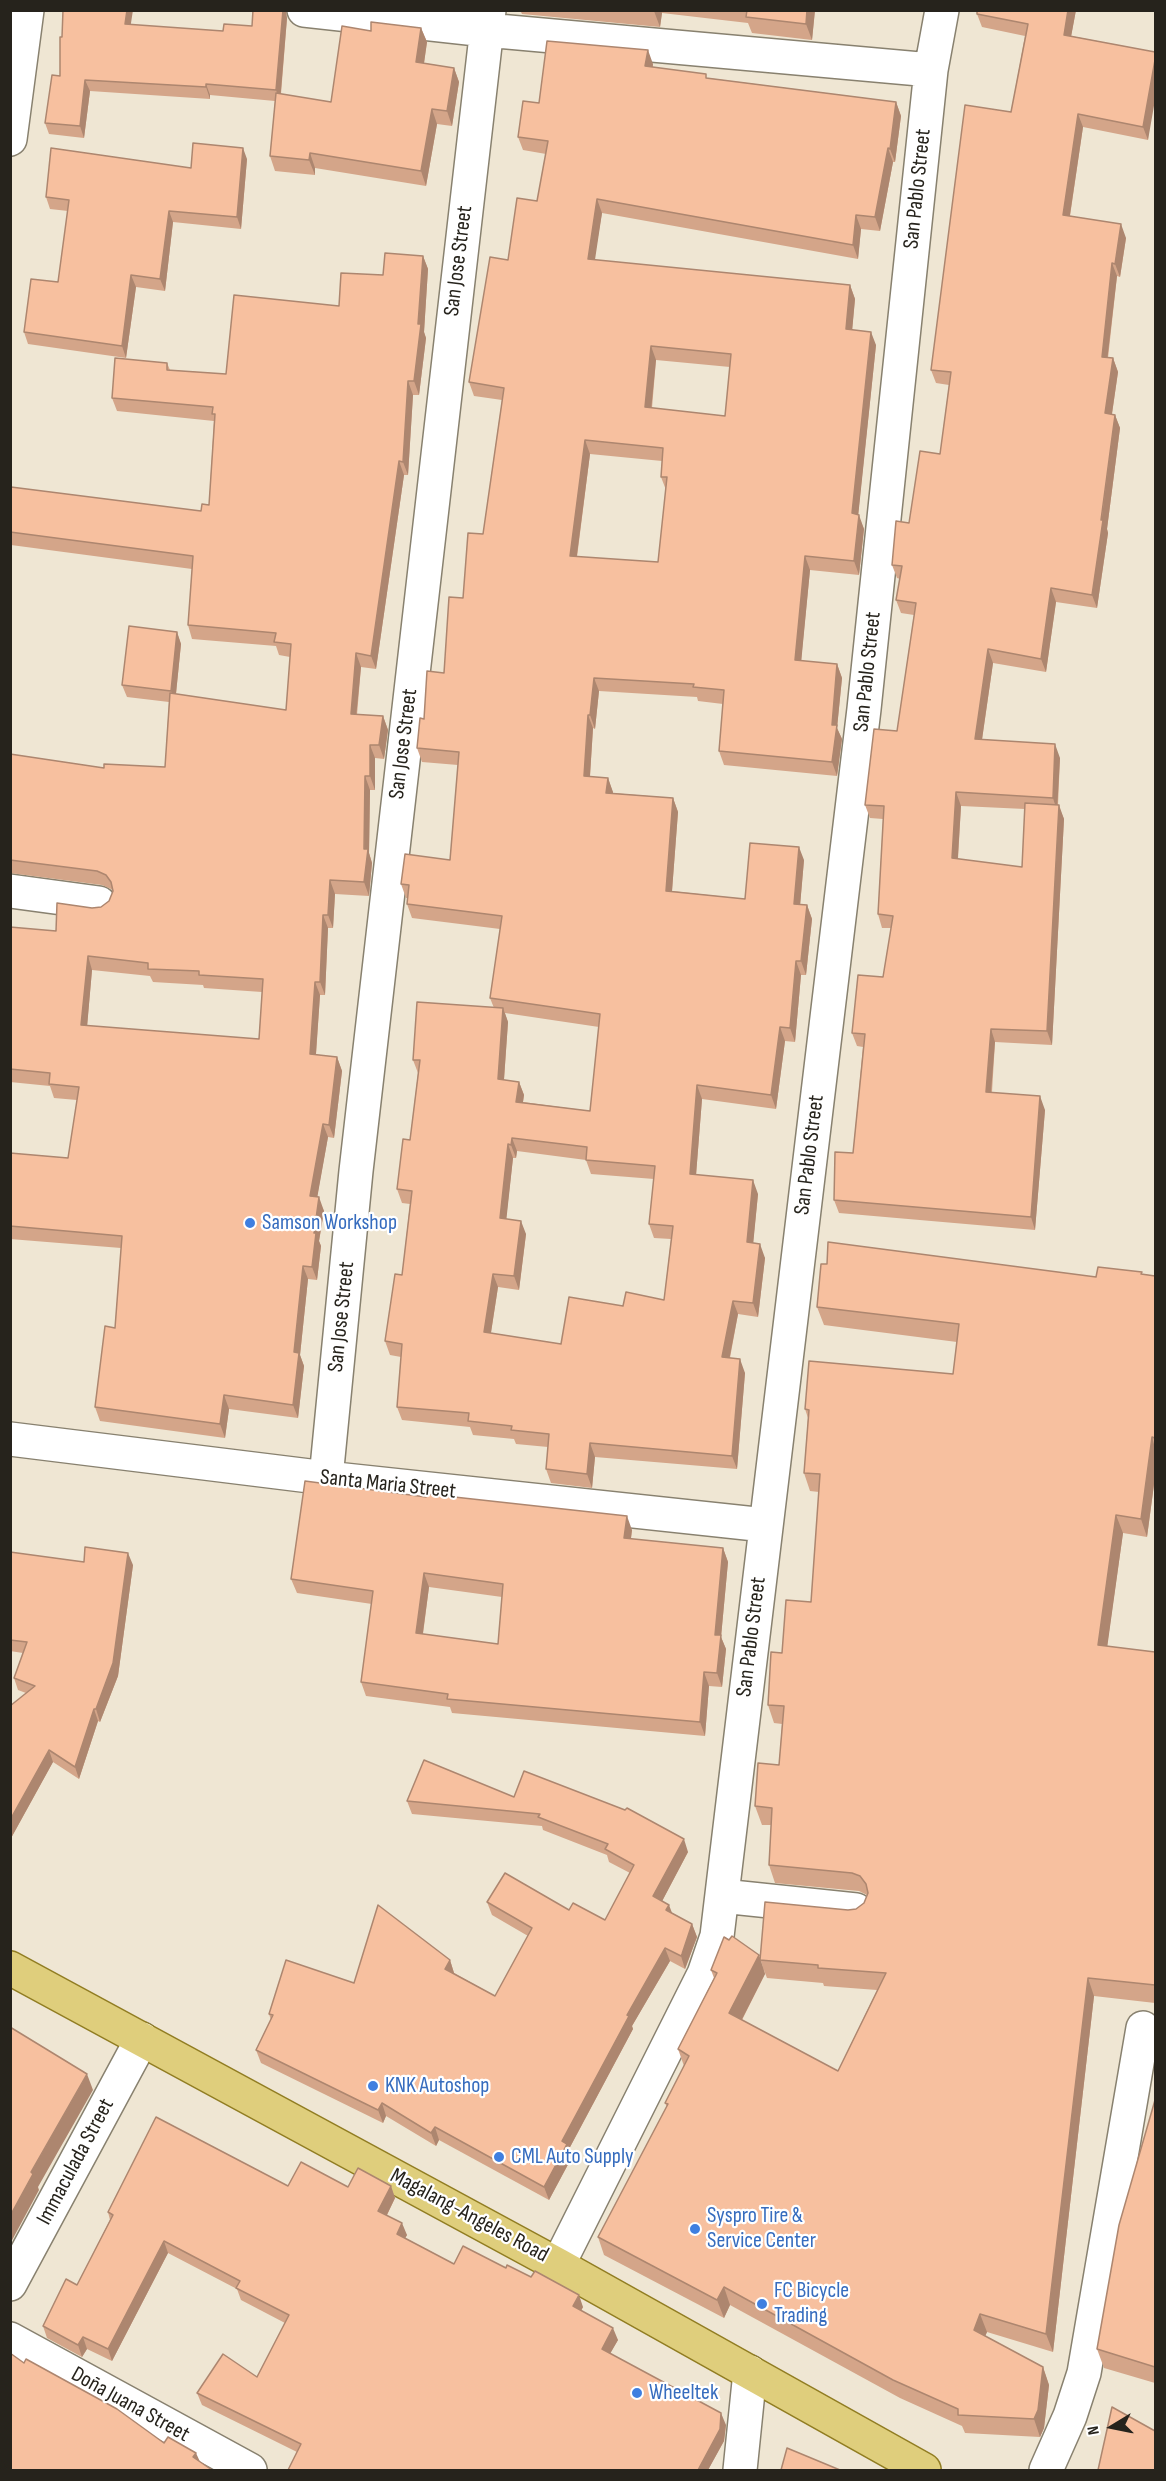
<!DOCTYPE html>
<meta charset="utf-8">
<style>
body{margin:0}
#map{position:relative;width:1166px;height:2481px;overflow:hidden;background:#efe6d3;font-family:"Sofia Sans Condensed",sans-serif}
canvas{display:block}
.frame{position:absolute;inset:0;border:12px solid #26231c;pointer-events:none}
.north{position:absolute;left:1082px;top:2397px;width:60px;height:60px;-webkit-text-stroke:4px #fff;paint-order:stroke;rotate:260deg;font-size:16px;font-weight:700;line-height:24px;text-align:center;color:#26231c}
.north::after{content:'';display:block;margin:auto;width:21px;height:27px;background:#26231c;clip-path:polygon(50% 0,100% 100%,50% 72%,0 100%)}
</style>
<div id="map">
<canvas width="1166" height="2481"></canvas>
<div class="frame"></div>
<div class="north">N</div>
</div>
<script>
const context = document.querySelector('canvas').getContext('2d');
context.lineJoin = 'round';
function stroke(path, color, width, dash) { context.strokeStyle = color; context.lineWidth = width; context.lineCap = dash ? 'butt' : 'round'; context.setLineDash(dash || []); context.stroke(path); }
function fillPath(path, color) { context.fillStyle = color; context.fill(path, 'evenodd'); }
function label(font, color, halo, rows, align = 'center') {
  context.font = font + ' "Sofia Sans Condensed",sans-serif'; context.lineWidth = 4.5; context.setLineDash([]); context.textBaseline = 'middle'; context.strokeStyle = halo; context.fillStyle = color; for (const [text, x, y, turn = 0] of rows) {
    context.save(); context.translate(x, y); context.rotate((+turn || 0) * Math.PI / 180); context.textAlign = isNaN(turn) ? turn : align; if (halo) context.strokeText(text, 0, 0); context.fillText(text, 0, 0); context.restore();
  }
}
const minor = new Path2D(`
 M304,10L486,30L931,70
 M10,139L27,10
 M10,891L99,903
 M10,1439L326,1478L765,1525
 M326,1478L356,1171L489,10
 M722,1896L856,1910
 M558,2265L704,1974L717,1936L864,709L931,70L942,10
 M10,2284L142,2039
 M10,2339L250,2470
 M740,2470L750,2372
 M1046,2470L1070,2416L1084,2373L1143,2028`);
const major = new Path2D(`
 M10,1968L558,2265L924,2470`);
stroke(minor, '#88816f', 36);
stroke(major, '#917d22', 36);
stroke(minor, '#fff', 33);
stroke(major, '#dfce7c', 33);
fillPath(new Path2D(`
 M520,10H815L812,40L752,33L748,23L662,13L660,27L522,14Z
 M977,10H1076L1071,36L1155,52L1148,140L1083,127L1070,216L1126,238L1120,277L1117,276L1108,358H1113L1118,372L1112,414L1115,415L1120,428L1107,529L1108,533L1097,608L1056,602L1046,672L993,663L982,740L1060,758L1058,805L1064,819L1052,1045L995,1042L992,1092L1045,1110L1035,1230L839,1213L834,1200L853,1153L863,1047L857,1046L852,1033L883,977L891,928H882L878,914L883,819L870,818L865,805L897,731L914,615L901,613L896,600L900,579L897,578L892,565L940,454L949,385L936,383L931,370L1011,112L1025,36L982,27L977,14ZM961,806L1025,809L1022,867L958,859Z
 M287,18L281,94L331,102L371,31L421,28L427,42L424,63L454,68L459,82L452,126L437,124L426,186L315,168V175L275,171L270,156L275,101L210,95V99L90,91L84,138L49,134L45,123L60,76L131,25L223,31L252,26Z
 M653,64V67L708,78L896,102L901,116L895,162H893L880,231L861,229L858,259L602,213L594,260L850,285L855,299L852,330L876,345L858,515L864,529L859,575L810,570L801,661L837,664L842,678L837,728L842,739L837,776L724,765L719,751L723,704L698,701L697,697L599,691L595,729L593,728L590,777L608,778L613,793L673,798L678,812L672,891L745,899L804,860L800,905H807L812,919L806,975H801L795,1042L785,1041L776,1109L702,1099L696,1175L758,1194L753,1243L765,1258L758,1317L738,1314L730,1358L745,1373L737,1469L595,1457L592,1488L551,1483L546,1469L548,1447L516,1444L514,1439L473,1435L470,1427L402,1420L397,1407L401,1357L390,1355L385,1341L402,1275L410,1204L402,1203L397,1189L410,1140L418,1073L413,1060L494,1008L490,998L500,929L412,918L407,904L408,898H406L401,884L450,860L458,765L422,762L417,748L424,719L444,673L463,598L483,534L502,400L474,396L469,382L508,260L537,201L546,154L523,150L518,137L539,103ZM656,360L730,367L725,416L652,408ZM590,454L662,461L661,477L666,490L658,562L577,557ZM505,1013L599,1027L590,1111L523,1102L524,1095L519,1082L504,1080L508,1022ZM517,1151L586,1160L591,1174L654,1179L649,1224L654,1238L671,1239L664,1300L623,1306L561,1344L491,1333L498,1287L519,1290L526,1234L506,1219L513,1158H516Z
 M247,159L241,229L173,222L165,291L136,287L126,358L28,344L24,332L58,282L68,211L50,209L46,197L191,168Z
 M423,256L428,269L424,332L426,338L419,395H413L408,475H404L376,669L361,667L357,715L383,716L388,730L384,759L375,758V790H370L369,853L372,863L369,896L335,894L333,928H328L325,995H320L316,1055L337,1057L342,1071L334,1138L328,1137L317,1197L324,1211L319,1241L321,1246L317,1280L308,1279L300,1355L304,1366L298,1418L229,1409L225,1438L100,1421L95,1407L115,1328L121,1248L10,1239V1153L68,1158L77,1100L54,1098L50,1086L10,1082V927L56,931L92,908L101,907L109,901L113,891L111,889L102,885L10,873V754L104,768L165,767L169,702L127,697L122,685L177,632L181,644L176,694L286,710L290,657L279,655L276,646L192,639L188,625L192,569L11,545L10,493L201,511L209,505L214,421L117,411L112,398L167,363L170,370L226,374L339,306L383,275ZM92,970L150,976L153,982L203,985L204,988L262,992L259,1039L87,1026Z
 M1142,1272V1274L1155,1276V1477L1147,1537L1123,1533L1107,1646L1155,1652V2003L1094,1996L1053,2352L987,2332L985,2336L1043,2367L1049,2385L1044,2428L1040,2437L965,2433L962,2426L900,2398L730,2305L724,2318L604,2255L598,2237L667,2107L665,2103L684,2066L678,2049L714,1978L711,1970L759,1955L765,1974L742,2020L838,2071L877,1990L824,1986L823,1983L767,1978L760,1960L848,1910L856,1909L864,1903L867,1895L859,1891L775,1883L769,1865L771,1825H762L755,1806L779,1765L782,1724L774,1723L768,1705L782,1653L811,1602L819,1492L810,1491L804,1473L808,1418L805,1409L953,1374L957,1342L824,1325L817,1307Z
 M632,1530L631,1539L723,1548L728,1562L721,1637L726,1649L722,1687L709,1686L705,1736L452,1713L450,1707L366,1696L361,1682L372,1604L297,1593L291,1579ZM429,1587L502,1597L498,1644L423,1634Z
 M10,1552L84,1562L133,1565L118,1676L100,1722L98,1721L79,1779L53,1762L10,1840V1706L26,1693L18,1690L14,1678L23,1653L10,1651Z
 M514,1797L688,1852L662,1901L672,1913L692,1924L697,1937L685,1969L670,1961L632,2026L633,2029L569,2149L572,2157L549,2200L439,2140L436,2146L386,2116L383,2123L261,2063L256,2050L271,2020L269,2014L354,1983L450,1960L454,1973L495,1996L528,1936L492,1915L487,1902L569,1910L605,1920L630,1873L609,1862L607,1855L543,1830L542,1826L412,1814L407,1801Z
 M1155,2100V2383L1104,2368L1097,2349Z
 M288,2186H391L395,2198L387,2215L407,2235L405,2238L454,2264L583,2307L581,2311L618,2340L610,2353L726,2425L724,2441L708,2470H288L297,2452L202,2405L197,2393L257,2377L285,2323L241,2300L237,2289L168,2253L112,2361L87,2349L82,2357L47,2338L43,2326L77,2285L110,2220L108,2212Z`), '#d4a589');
fillPath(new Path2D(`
 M127,10H133L129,36L125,24Z
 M283,10H286L287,18L280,102L276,90Z
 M661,10L662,13L660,27L654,11Z
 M807,10H815L812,40L806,24Z
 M1068,10H1076L1069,48L1064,35Z
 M421,28L427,42L422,77L416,62Z
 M648,50L653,64L650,80L645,66Z
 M1155,60V100L1148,140L1143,127Z
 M454,68L459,82L452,126L447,111Z
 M85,80L90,91L84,138L80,126Z
 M206,84L210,95V99L206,87Z
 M896,102L901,116L895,162L890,149Z
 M432,109L437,124L426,186L421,171Z
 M1078,114L1083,127L1068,228L1063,215Z
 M243,148L247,159L241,229L237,217Z
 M888,148L893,162L880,231L875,217Z
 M310,153L315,168V175L309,160Z
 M597,199L602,213L593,273L588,259Z
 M169,211L173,222L165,291L160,279Z
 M856,215L861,229L858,259L853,245Z
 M1121,224L1126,238L1120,277L1115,264Z
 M423,256L428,269L424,332L426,338L419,395L414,381Z
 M1112,263L1117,276L1106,370L1102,357Z
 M131,275L136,287L126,358L122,346Z
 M850,285L855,299L851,343L846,329Z
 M871,332L876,345L857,527L852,513Z
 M651,346L656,360L650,421L645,407Z
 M1113,358L1118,372L1110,427L1105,413Z
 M408,381L413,395L408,475L403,462Z
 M1115,415L1120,428L1107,529L1108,533L1097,608L1092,595Z
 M585,440L590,454L575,570L570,556Z
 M399,461L404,475L376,669L371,656Z
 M859,515L864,529L859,575L854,561Z
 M805,556L810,570L800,674L795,660Z
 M1051,588L1056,602L1046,672L1041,659Z
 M177,632L181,644L175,703L171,691Z
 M988,649L993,663L980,753L975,739Z
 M356,653L361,667L355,728L351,714Z
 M837,664L842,678L837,728L842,739L837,776L832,762V725Z
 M594,678L599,691L595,729L590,715Z
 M588,715L593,728L589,790L584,776Z
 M383,716L388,730L384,759L379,745Z
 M1055,744L1060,758L1057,811L1053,798Z
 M370,745L375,758V790L370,776Z
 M365,776L370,790L369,853L372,863L369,896L364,882Z
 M608,778L613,792L611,806L606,793Z
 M956,792L961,806L957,871L952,858Z
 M673,798L678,812L671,904L666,891Z
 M1059,805L1064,819L1052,1045L1047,1031Z
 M799,847L804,860L799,918L794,904Z
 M330,880L335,894L333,928L328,915Z
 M807,905L812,919L806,975L801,961Z
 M323,915L328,928L325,995L320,982Z
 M88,956L92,970L86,1039L81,1025Z
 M796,961L801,975L795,1042L790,1028Z
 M315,982L320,995L315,1067L310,1054Z
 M503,1008L508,1022L503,1093L498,1079Z
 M780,1027L785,1041L776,1109L771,1095Z
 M991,1029L995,1042L990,1105L986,1092Z
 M337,1057L342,1071L334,1138L329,1125Z
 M519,1082L524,1095L521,1115L516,1102Z
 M697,1085L702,1099L695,1188L690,1174Z
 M1040,1096L1045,1110L1035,1230L1031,1217Z
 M323,1124L328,1137L315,1210L310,1196Z
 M512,1138L517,1151L516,1158L511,1145Z
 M508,1144L513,1158L505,1232L500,1218Z
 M753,1180L758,1194L752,1256L747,1242Z
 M319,1197L324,1211L319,1241L321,1246L317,1280L312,1267L314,1233Z
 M521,1221L526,1234L519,1290L514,1276Z
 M760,1244L765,1258L758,1317L753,1303Z
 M303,1266L308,1279L300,1355L304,1366L298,1418L293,1405L294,1352Z
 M493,1274L498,1287L489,1345L484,1332Z
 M733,1301L738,1314L727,1371L722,1357Z
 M740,1359L745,1373L737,1469L732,1456Z
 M224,1395L229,1409L225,1438L220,1424Z
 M1152,1437L1155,1448V1477L1147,1537L1141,1519Z
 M590,1443L595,1457L592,1488L587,1474Z
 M1116,1515L1123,1533L1105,1663L1098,1645Z
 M627,1516L632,1530L629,1552L624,1538Z
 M723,1548L728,1562L721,1637L726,1649L722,1687L717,1673L715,1635Z
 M128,1553L133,1565L118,1676L100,1722L96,1709Z
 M424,1573L429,1587L421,1647L416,1633Z
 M704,1672L709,1686L705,1736L700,1722Z
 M94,1709L98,1721L79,1779L75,1767Z
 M49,1750L53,1762L10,1840V1820Z
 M684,1839L688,1852L658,1909L653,1896Z
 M669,1905L674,1918L666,1910Z
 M692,1924L697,1937L685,1969L681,1956Z
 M665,1948L670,1961L632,2026L633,2029L569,2149L572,2157L549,2200L544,2187L562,2141L627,2015Z
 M759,1955L765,1974L736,2031L729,2013Z
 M450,1960L454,1973L450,1982L445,1969Z
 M1088,1978L1094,1996L1053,2352L1046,2334Z
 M87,2074L93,2090L38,2187L39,2190L10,2244V2216L31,2172Z
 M382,2103L386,2116L383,2123L378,2110Z
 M435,2127L439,2140L436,2146L431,2133Z
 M391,2186L395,2198L383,2223L378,2211Z
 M402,2223L407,2235L401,2246L397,2234Z
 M164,2241L168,2253L112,2361L108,2349Z
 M724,2287L730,2305L724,2318L717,2300Z
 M579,2295L583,2307L577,2318L573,2306Z
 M980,2314L987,2332L980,2348L974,2330Z
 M613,2328L618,2340L606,2361L602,2349Z
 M83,2337L87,2349L82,2357L78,2345Z
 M1043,2367L1049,2385L1044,2428L1040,2437L1034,2419Z
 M721,2413L726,2425L724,2441L708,2470H698Z
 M196,2453L201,2464L193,2457Z`), '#ad866f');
const building = new Path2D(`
 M63,10H127L125,24L223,31L224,24L252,26L253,10H283L276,90L206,84V87L85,80L80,126L45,123L52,75L60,76V37H62Z
 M747,10H807L806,24L746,17Z
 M977,10H1068L1064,35L1155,52V60L1143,127L1078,114L1063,215L1121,224L1115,264L1112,263L1102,357L1113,358L1105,413L1115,415L1101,520H1103L1092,595L1051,588L1041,659L988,649L975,739L1055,744L1053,798L956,792L952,858L1022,867L1025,803L1059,805L1047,1031L991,1029L986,1092L1040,1096L1031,1217L834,1200L835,1152L853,1153L865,1034L852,1033L858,975L883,977L893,916L878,914L884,806L865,805L874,729L897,731L916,603L896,600L902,566L892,565L896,521L909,523L920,451L940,454L951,372L931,370L965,105L1011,112L1028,24L977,14Z
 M371,22L421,28L416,62L454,68L447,111L432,109L421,171L310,153L309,160L270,156L276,93L331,102L342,26L371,31Z
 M547,41L648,50L645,66L706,74V78L896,102L890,149L888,148L875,217L856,215L853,245L597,199L588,259L850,285L846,329L871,332L852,513L859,515L854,561L805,556L795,660L837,664L832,725H837L832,762L719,751L724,690L693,687L694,684L594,678L590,715H588L584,776L608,778L606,793L673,798L666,891L745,899L750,843L799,847L794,904L807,905L801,961H796L790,1028L780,1027L771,1095L697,1085L690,1174L753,1180L747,1242L760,1244L753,1303L733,1301L722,1357L740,1359L732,1456L590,1443L587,1474L546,1469L549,1434L511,1430L512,1426L468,1421L469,1413L397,1407L402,1344L385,1341L395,1274L402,1275L412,1191L397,1189L403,1139L410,1140L420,1060H413L417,1002L503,1008L498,1079L519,1082L516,1102L590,1111L600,1014L490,998L502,916L407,904L409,885L401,884L405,854L450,860L459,752L417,748L420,718L424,719L427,671L444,673L449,597L463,598L468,533L483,534L504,388L469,382L490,257L508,260L517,198L537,201L548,141L518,137L523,101L539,103ZM651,346L731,354L725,416L645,407ZM585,440L663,448L661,477H667L658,562L570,556ZM512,1138L587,1147L586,1160L655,1166L649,1224L673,1226L664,1300L626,1292L623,1306L569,1297L561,1344L484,1332L493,1274L514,1276L521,1221L500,1218L508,1144L511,1145Z
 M193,143L243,148L237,217L169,211L160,279L131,275L122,346L24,332L31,279L58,282L69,200L46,197L51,148L191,168Z
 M385,253L423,256L418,324H421L414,381H408L403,462L399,461L371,656L356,653L351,714L383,716L379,745H370V776H365L364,849H368L364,882L330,880L328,915H323L320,982H315L310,1054L337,1057L329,1125L323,1124L310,1196L319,1197L314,1233H316L312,1267L303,1266L294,1352L299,1353L293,1405L224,1395L220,1424L95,1407L105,1326L115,1328L122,1236L10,1226V1153L68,1158L79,1087L49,1084L50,1073L10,1069V927L56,931L57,903L92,908L101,907L109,901L113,891L111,882L106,875L97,871L10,860V754L104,768V764L165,767L170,693L286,710L291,644L274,642L276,633L188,625L193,556L10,532L11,487L201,511L202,504L209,505L215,414H212L213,407L112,398L115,358L167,363V370L226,374L234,295L339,306L341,273L383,275ZM88,956L148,963V969L199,971V975L263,979L259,1039L81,1025Z
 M129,626L177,632L171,691L122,685Z
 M828,1242L1096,1277L1098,1267L1142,1272L1141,1274L1155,1276V1438L1152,1437L1141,1519L1116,1515L1098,1645L1155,1652V1985L1088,1978L1046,2334L980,2314L974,2330L1043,2367L1038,2410L1034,2419L958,2415V2409L893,2380L724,2287L717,2300L598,2237L668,2104L665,2103L689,2056L678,2049L717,1973L711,1970L724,1937L729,1940L732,1936L759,1955L729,2013L838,2071L886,1973L818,1968V1965L760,1960L765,1902L848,1910L856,1909L864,1903L868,1893L866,1884L860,1876L852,1873L769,1865L772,1808L755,1806L758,1763L779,1765L784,1706L768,1705L771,1652L782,1653L786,1600L811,1602L820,1474L804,1473L809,1410L805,1409L809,1361L953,1374L959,1324L817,1307L821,1264H827Z
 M305,1481L426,1497L427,1494L627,1516L624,1538L723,1548L715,1635H721L717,1673L704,1672L700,1722L447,1699L448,1694L361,1682L373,1591L291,1579ZM424,1573L503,1584L498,1644L416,1633Z
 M85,1547L128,1553L113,1663L96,1709H94L75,1767L49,1750L10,1820V1706L35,1686L14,1678L27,1642L10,1640V1552L84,1562Z
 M424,1760L514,1797L524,1771L625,1810L627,1808L684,1839L653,1896L669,1905L666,1910L692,1924L682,1954L681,1956L665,1948L627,2015L629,2016L562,2141L567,2144L544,2187L435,2127L431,2133L382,2103L378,2110L256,2050L273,2015L269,2014L286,1960L354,1983L378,1905L450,1960L445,1969L495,1996L532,1928L487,1902L505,1873L569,1910L573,1903L605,1920L634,1865L605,1849L608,1844L538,1817L540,1814L407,1801Z
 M10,2027L87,2074L31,2172L33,2174L10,2216Z
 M1155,2100V2367L1097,2349L1119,2225Z
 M156,2117L288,2186L301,2162L348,2187L358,2168L391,2186L378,2211L402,2223L397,2234L454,2264L463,2246L506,2268L507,2265L531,2277L535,2271L579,2295L573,2306L613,2328L602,2349L721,2413L720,2429L698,2470H288L301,2444L197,2393L223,2354L257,2377L289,2315L236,2288L240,2281L164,2241L108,2349L83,2337L78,2345L43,2326L66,2279L77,2285L113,2215L108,2212Z
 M10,2353L24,2363L26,2359L117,2409L164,2443L168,2437L196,2453L193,2457L212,2470H10Z
 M1112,2407L1155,2431V2470H1098Z
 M787,2448L840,2470H781Z`);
fillPath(building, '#f7c09f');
stroke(building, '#ad866f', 1.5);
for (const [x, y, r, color] of [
 [250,1223,6,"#3f7fe0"],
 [373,2086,6,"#3f7fe0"],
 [499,2157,6,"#3f7fe0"],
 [695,2229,6,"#3f7fe0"],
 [762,2304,6,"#3f7fe0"],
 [637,2393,6,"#3f7fe0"]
]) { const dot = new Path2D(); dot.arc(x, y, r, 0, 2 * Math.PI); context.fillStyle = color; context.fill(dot); stroke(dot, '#fff', 2); }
label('22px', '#26231c', '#fff', [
 ["San Pablo Street",918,189,-84],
 ["San Jose Street",459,261,-83],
 ["San Pablo Street",868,672,-84],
 ["San Jose Street",404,744,-83],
 ["San Pablo Street",810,1155,-83],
 ["San Jose Street",342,1317,-84],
 ["Santa Maria Street",388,1485,6],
 ["San Pablo Street",752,1637,-83],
 ["Immaculada Street",76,2162,-62],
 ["Magalang-Angeles Road",469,2216,28],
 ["Doña Juana Street",130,2405,29]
]);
label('22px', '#366cbe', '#fff', [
 ["Samson Workshop",262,1223],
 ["KNK Autoshop",385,2086],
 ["CML Auto Supply",511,2157],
 ["Syspro Tire &",707,2216],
 ["Service Center",707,2241],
 ["FC Bicycle",774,2291],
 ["Trading",774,2316],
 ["Wheeltek",649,2393]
], 'left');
</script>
